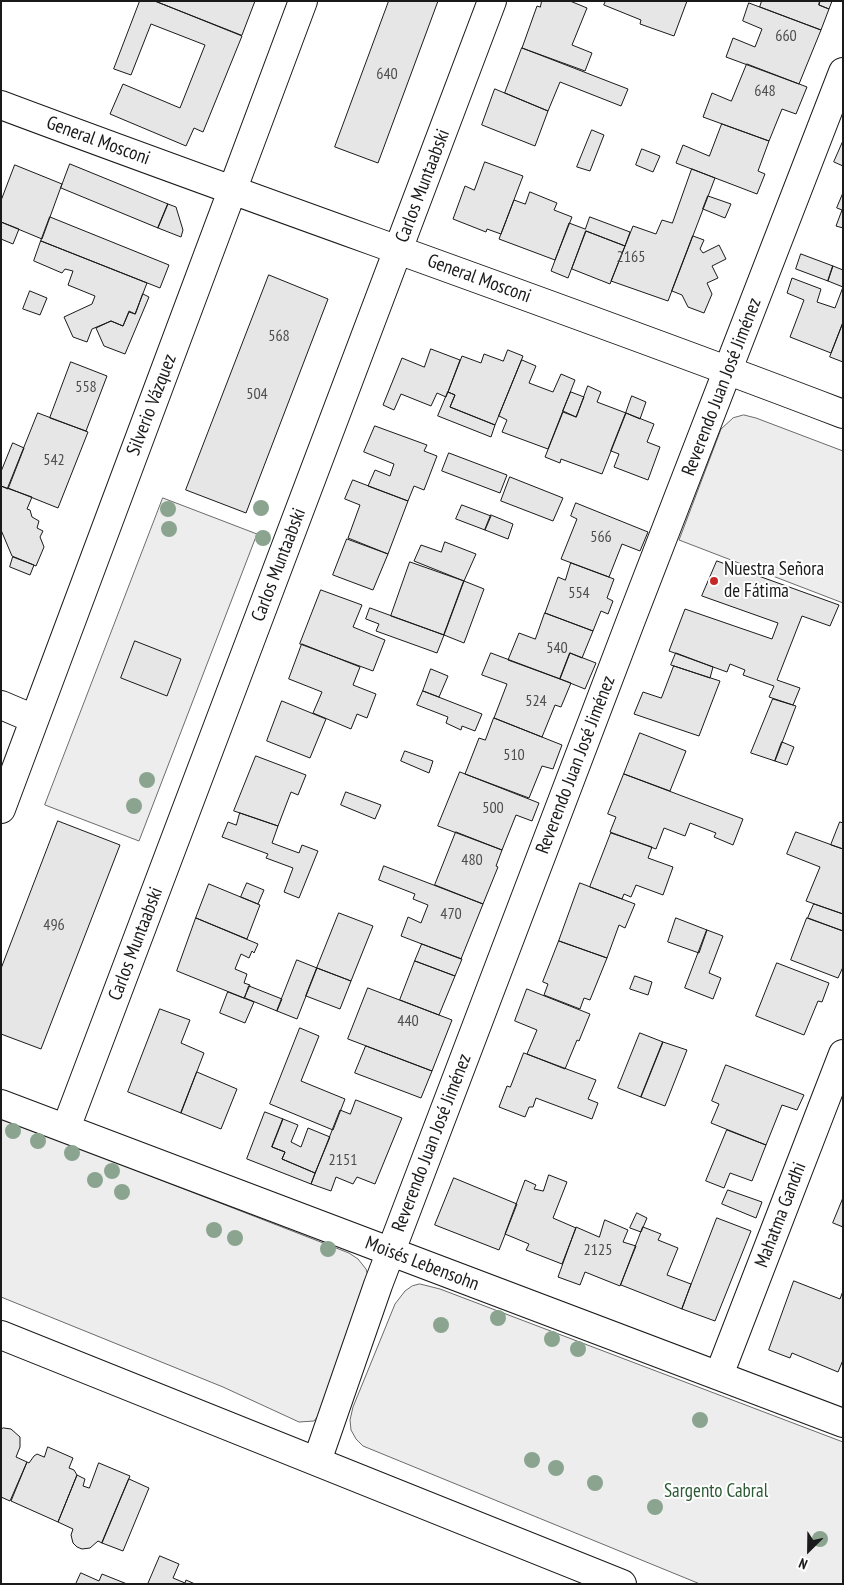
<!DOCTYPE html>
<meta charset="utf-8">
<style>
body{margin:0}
#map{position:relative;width:844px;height:1585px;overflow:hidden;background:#fff;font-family:"PT Sans Narrow",sans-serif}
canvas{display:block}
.frame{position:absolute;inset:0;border:2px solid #1a1a1a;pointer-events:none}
.north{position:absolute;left:784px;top:1525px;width:50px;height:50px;-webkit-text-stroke:4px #fff;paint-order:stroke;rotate:203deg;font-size:14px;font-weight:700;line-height:20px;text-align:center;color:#1a1a1a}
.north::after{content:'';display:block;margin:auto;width:18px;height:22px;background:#1a1a1a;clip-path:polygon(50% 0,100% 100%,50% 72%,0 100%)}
</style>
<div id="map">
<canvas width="844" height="1585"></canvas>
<div class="frame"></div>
<div class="north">N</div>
</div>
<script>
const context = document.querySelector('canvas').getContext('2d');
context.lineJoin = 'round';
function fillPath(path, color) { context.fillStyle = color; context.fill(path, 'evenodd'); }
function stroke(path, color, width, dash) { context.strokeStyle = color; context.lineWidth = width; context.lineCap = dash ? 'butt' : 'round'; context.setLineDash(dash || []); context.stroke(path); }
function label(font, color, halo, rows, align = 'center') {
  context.font = font + ' "PT Sans Narrow",sans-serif'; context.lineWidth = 4; context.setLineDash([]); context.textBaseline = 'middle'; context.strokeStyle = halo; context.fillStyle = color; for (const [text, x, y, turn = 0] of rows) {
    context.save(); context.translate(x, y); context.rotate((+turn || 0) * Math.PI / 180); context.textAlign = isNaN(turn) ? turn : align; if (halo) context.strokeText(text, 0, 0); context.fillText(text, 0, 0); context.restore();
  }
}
const built = new Path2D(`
 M744,415L756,418L843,451V603L679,540L721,429L733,418Z
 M163,498L257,534L139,841L45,805Z
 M1,1118L349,1253L358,1259L366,1269L368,1276L318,1416L314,1421L299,1422L223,1387L1,1297Z
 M420,1284L440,1289L843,1442V1584H700L363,1446L356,1439L351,1430L350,1420L353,1407L395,1304L405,1291L412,1286Z`);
fillPath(built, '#ededed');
stroke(built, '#6a6a6a', 1);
const building = new Path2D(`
 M140,1H155L242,36L203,132L194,128L186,146L110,114L123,84L180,108L205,45L151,24L131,75L114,69Z
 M155,1H255L242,35Z
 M389,1H438L378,163L335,147Z
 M542,1H570L587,8L572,45L592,53L585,71L522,48L537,6L540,7Z
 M606,1H687L674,36L640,24L641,20L604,5Z
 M762,1H820L819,5L829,9L821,30L760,7Z
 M820,1H832L829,9L819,5Z
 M749,3L821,30L799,84L726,57L733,38L755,47L762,29L743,21Z
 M522,48L628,89L621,106L560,82L548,111L505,93Z
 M747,64L807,87L796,114L782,109L769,141L703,117L712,93L731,101Z
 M495,89L548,111L535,146L482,125Z
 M722,124L769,141L758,171L765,174L757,194L676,163L683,145L709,156Z
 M592,130L604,135L590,171L577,167Z
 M843,141V166L834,162Z
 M642,149L660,156L653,172L636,165Z
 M485,162L523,176L501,234L487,229L486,232L453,219L465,186L474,190Z
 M70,164L168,204L158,228L61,188Z
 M15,165L62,184L42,239L1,222V201Z
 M692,169L715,178L668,301L611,281L633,226L656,234L662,220L672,223Z
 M530,192L557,203L554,210L572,217L555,260L499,239L514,200L525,204Z
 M843,193V228L836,226L842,210L837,208Z
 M708,196L731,204L725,218L703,209Z
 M168,204L176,207L183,230L181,237L158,228Z
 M50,217L169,265L160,288L41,241Z
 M590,217L630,232L625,246L586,231L568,278L551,271L569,223L585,229Z
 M1,222L19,229L13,244L1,239Z
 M586,231L625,246L610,284L572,269Z
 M693,236L704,240L700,249L703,253L719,245L726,259L712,266L718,278L707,283L712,294L704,313L688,307L682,295L672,291Z
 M41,241L147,283L135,314L129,311L123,326L111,321L92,329L87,342L73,337L64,317L92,304L95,296L68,285L73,271L65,269L62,273L34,261Z
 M801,254L833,266L828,281L796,269Z
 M833,266L843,270V322L831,353L790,337L804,300L787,293L792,278L821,289L817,302L835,308L843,287L828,281Z
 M269,275L328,299L246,513L186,490Z
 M30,291L47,298L40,315L23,309Z
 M143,294L149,297L125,354L104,346L96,328L111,321L123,326L129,312L135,314Z
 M843,323V362L830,357Z
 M431,349L460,360L446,397L437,393L431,406L401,394L394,410L383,405L402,358L424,367Z
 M508,350L523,356L495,425L450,407L455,395L448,392L462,356L481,363L484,354L503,361Z
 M522,360L536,366L529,383L553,392L561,374L575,380L548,449L502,432L507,420L499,416Z
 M71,362L107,376L86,431L50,418Z
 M588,386L601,392L597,402L626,413L602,474L561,459L560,463L545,457L563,412L576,417Z
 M448,392L455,395L450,407L495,425L491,437L438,416Z
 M571,392L584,397L576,417L563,411Z
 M632,396L646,402L640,419L626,413Z
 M38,413L88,432L58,508L8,488Z
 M626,413L654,424L647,442L660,447L648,480L614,467L619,454L611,451Z
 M375,426L427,445L424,451L437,456L424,490L414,486L408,501L368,486L375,470L390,476L394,464L364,452Z
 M13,443L24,448L8,489L1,486V472Z
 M449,453L507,475L500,493L442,471Z
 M510,477L563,498L553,521L501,501Z
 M353,480L408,501L388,554L348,538L360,505L345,499Z
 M1,486L32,497L27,509L30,510L32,517L39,521L37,528L43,531L40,537L44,547L36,566L12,556L1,530Z
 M576,503L648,532L640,551L622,544L609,577L561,559L577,519L571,516Z
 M462,505L491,516L485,530L456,519Z
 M491,515L513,524L508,539L485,530Z
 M347,539L388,554L373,590L333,575Z
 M445,542L476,554L464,581L414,561L421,545L441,552Z
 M13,557L34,565L30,575L10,567Z
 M717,561L839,605L830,626L802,616L777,680L800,688L793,705L769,697L774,686L743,675L745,670L730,664L727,672L669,651L685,609L772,639L778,623L702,596Z
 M410,562L464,581L444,635L391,616Z
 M571,563L614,579L607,598L613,601L608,614L601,611L593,631L545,613L558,577L565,580Z
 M464,581L484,589L464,643L444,635Z
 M321,590L362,605L353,627L385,640L373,671L300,644Z
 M370,608L444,635L437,653L376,631L379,624L366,619Z
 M545,613L593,631L582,658L570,653L560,679L508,660L519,633L535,639Z
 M135,641L181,659L167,696L121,678Z
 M302,644L360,667L353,685L376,694L367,718L357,714L351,729L313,713L322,692L289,679Z
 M491,653L571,683L561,707L555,705L542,737L494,718L507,684L482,675Z
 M570,653L596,663L585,689L560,679Z
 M676,653L713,667L710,678L671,665Z
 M674,666L720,681L699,736L634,714L643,692L661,698Z
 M431,669L448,676L439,697L423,691Z
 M423,691L482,714L475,731L462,726L461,730L446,723L448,717L417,705Z
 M773,699L796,706L775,761L751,753Z
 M282,701L326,719L310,758L267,741Z
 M494,718L562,745L553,769L542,766L529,798L465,774L479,738L485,740Z
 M640,733L686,751L670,791L624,774Z
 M782,742L794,747L787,765L775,761Z
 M405,751L433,761L429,773L401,761Z
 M256,756L306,775L298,795L291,792L278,826L234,811Z
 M460,772L539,803L532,821L516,815L502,850L438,826Z
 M624,774L743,819L733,845L714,837L716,833L690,823L685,836L664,828L656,849L610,832L616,817L608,814Z
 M346,792L381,805L375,819L341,805Z
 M240,813L278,826L272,843L299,853L302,845L318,851L299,898L284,892L293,868L266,858L268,854L222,837L228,822L236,825Z
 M58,821L120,845L41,1049L1,1034V969Z
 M840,822L843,823V849L831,845Z
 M456,832L502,850L496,866L498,867L483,904L435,885Z
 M796,832L843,849V914L806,901L820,867L787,854Z
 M611,833L652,847L648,858L673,867L663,895L636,885L631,897L624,894L622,899L590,887Z
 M384,866L483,904L461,959L401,936L408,917L421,923L428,905L413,899L415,894L379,880Z
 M247,883L264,890L258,904L241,897Z
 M580,883L635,904L625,928L619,925L607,958L559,941Z
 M209,884L260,905L247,939L196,918Z
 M814,904L843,914V931L808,918Z
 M339,913L373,926L351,981L317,968Z
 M196,918L258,944L254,953L252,951L249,958L241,954L235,969L247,974L244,983L250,985L244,998L177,971Z
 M676,918L707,930L699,953L668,942Z
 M807,918L843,931V967L838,978L791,960Z
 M707,930L723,936L709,973L721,978L713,999L685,988Z
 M559,941L607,958L590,1000L584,998L580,1009L544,995L548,984L543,982Z
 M422,944L462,959L455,976L415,961Z
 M297,960L317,968L297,1019L277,1011Z
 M415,961L455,976L439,1015L400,1000Z
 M777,963L829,983L822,1002L818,1001L804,1035L756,1016Z
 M317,968L351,981L340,1009L306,996Z
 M635,976L652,982L648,995L630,989Z
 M249,986L282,999L277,1011L245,998Z
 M368,988L452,1020L432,1071L348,1039Z
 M527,989L590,1014L579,1041L577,1040L565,1069L527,1054L537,1030L515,1021Z
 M228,992L254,1002L245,1023L220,1013Z
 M160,1009L190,1020L181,1043L204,1053L181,1113L128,1092Z
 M300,1028L319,1036L301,1081L345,1099L333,1130L270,1104Z
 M640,1033L663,1042L641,1097L618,1088Z
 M663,1042L687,1050L665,1106L641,1097Z
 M366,1046L432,1071L421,1098L355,1073Z
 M524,1053L596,1080L588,1099L598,1103L592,1119L536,1098L533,1107H529L525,1117L499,1107L507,1086L510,1087Z
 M726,1065L804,1095L797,1110L782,1105L766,1145L711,1123L719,1104L712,1101Z
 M197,1072L237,1089L221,1129L181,1113Z
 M356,1100L402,1118L375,1184L357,1177L353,1184L336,1177L331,1191L311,1184L340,1110L350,1114Z
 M265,1112L283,1119L272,1147L285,1152L282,1159L315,1173L311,1184L247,1159Z
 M283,1119L298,1125L291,1142L301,1147L308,1128L330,1137L315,1173L282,1159L285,1152L272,1147Z
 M727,1130L766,1145L752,1181L730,1173L724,1188L706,1181Z
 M549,1175L567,1182L553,1218L576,1228L562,1264L526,1250L529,1244L505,1234L525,1180L536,1185L534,1189L543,1191Z
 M454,1178L517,1204L499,1250L435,1225Z
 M728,1190L762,1202L756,1218L722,1204Z
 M843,1198V1227L833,1223Z
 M637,1213L647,1218L641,1232L630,1228Z
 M717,1218L751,1231L715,1321L682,1309Z
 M605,1220L628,1230L623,1242L636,1246L620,1286L585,1272L580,1285L558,1277L576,1227L599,1237Z
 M643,1227L661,1234L658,1240L678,1248L667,1275L691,1284L682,1309L621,1285Z
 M794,1281L840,1299L843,1291V1360L838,1372L792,1353L790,1358L769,1350Z
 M4,1428L11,1429L20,1437V1447L16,1457L27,1462L10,1501L1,1497V1429Z
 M48,1447L73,1458L69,1468L74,1470L77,1475L58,1522L11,1501L27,1462L29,1463L34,1456L37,1454L44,1457Z
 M99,1463L130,1476L102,1543L98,1541L90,1548L82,1549L77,1547L73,1543L71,1535L73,1529L58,1522L77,1475L85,1479L83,1486L89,1488Z
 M129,1479L149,1488L123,1551L102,1543Z
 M160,1556L179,1564L173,1578L185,1583L186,1580L195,1584H148Z
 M81,1573L99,1581L102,1574L127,1584H76Z`);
fillPath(building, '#e6e6e6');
stroke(building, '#1a1a1a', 1);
const street = new Path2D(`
 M1,105C281,210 564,307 843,414
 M1,705L34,719
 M1,809L303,1
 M1,1104L843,1423
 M66,1128L492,1
 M719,1375L843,1054
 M317,1461L378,1285L631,620L843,72`);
const primary = new Path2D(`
 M1,1335L622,1584`);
stroke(street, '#1a1a1a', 30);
stroke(primary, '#1a1a1a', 30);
stroke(street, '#fff', 28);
stroke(primary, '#fff', 28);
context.fillStyle = '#8aa48f';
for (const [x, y] of [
 [261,508],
 [168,509],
 [169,529],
 [263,538],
 [147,780],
 [134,806],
 [13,1131],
 [38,1141],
 [72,1153],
 [112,1171],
 [95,1180],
 [122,1192],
 [214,1230],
 [235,1238],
 [328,1249],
 [498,1318],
 [441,1325],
 [552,1339],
 [578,1349],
 [700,1420],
 [532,1460],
 [556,1468],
 [595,1483],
 [655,1507],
 [820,1539]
]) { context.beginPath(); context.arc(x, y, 8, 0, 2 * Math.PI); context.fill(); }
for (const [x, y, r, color] of [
 [714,581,5,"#c62828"]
]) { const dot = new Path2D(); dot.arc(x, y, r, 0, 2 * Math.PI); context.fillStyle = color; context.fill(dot); stroke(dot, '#fff', 2); }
label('16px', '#4d4d4d', null, [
 ["660",786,36],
 ["640",387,74],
 ["648",765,91],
 ["2165",631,257],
 ["568",279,336],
 ["558",86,387],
 ["504",257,394],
 ["542",54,460],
 ["566",601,537],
 ["554",579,593],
 ["540",557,648],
 ["524",536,701],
 ["510",514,755],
 ["500",493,808],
 ["480",472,860],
 ["470",451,914],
 ["496",54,925],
 ["440",408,1021],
 ["2151",343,1160],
 ["2125",598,1250]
]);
label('19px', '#1a1a1a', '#fff', [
 ["General Mosconi",98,141,20],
 ["Carlos Muntaabski",423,186,-69],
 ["General Mosconi",479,279,20],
 ["Reverendo Juan José Jiménez",722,387,-69],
 ["Silverio Vázquez",152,405,-69],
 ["Carlos Muntaabski",279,565,-69],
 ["Reverendo Juan José Jiménez",576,765,-69],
 ["Carlos Muntaabski",136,944,-69],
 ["Reverendo Juan José Jiménez",432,1143,-69],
 ["Mahatma Gandhi",781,1215,-69],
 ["Moisés Lebensohn",422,1264,21]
]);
label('19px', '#1a1a1a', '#fff', [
 ["Nuestra Señora",724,570],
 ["de Fátima",724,592]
], 'left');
label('19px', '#2b5a34', '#fff', [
 ["Sargento Cabral",716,1492]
]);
</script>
